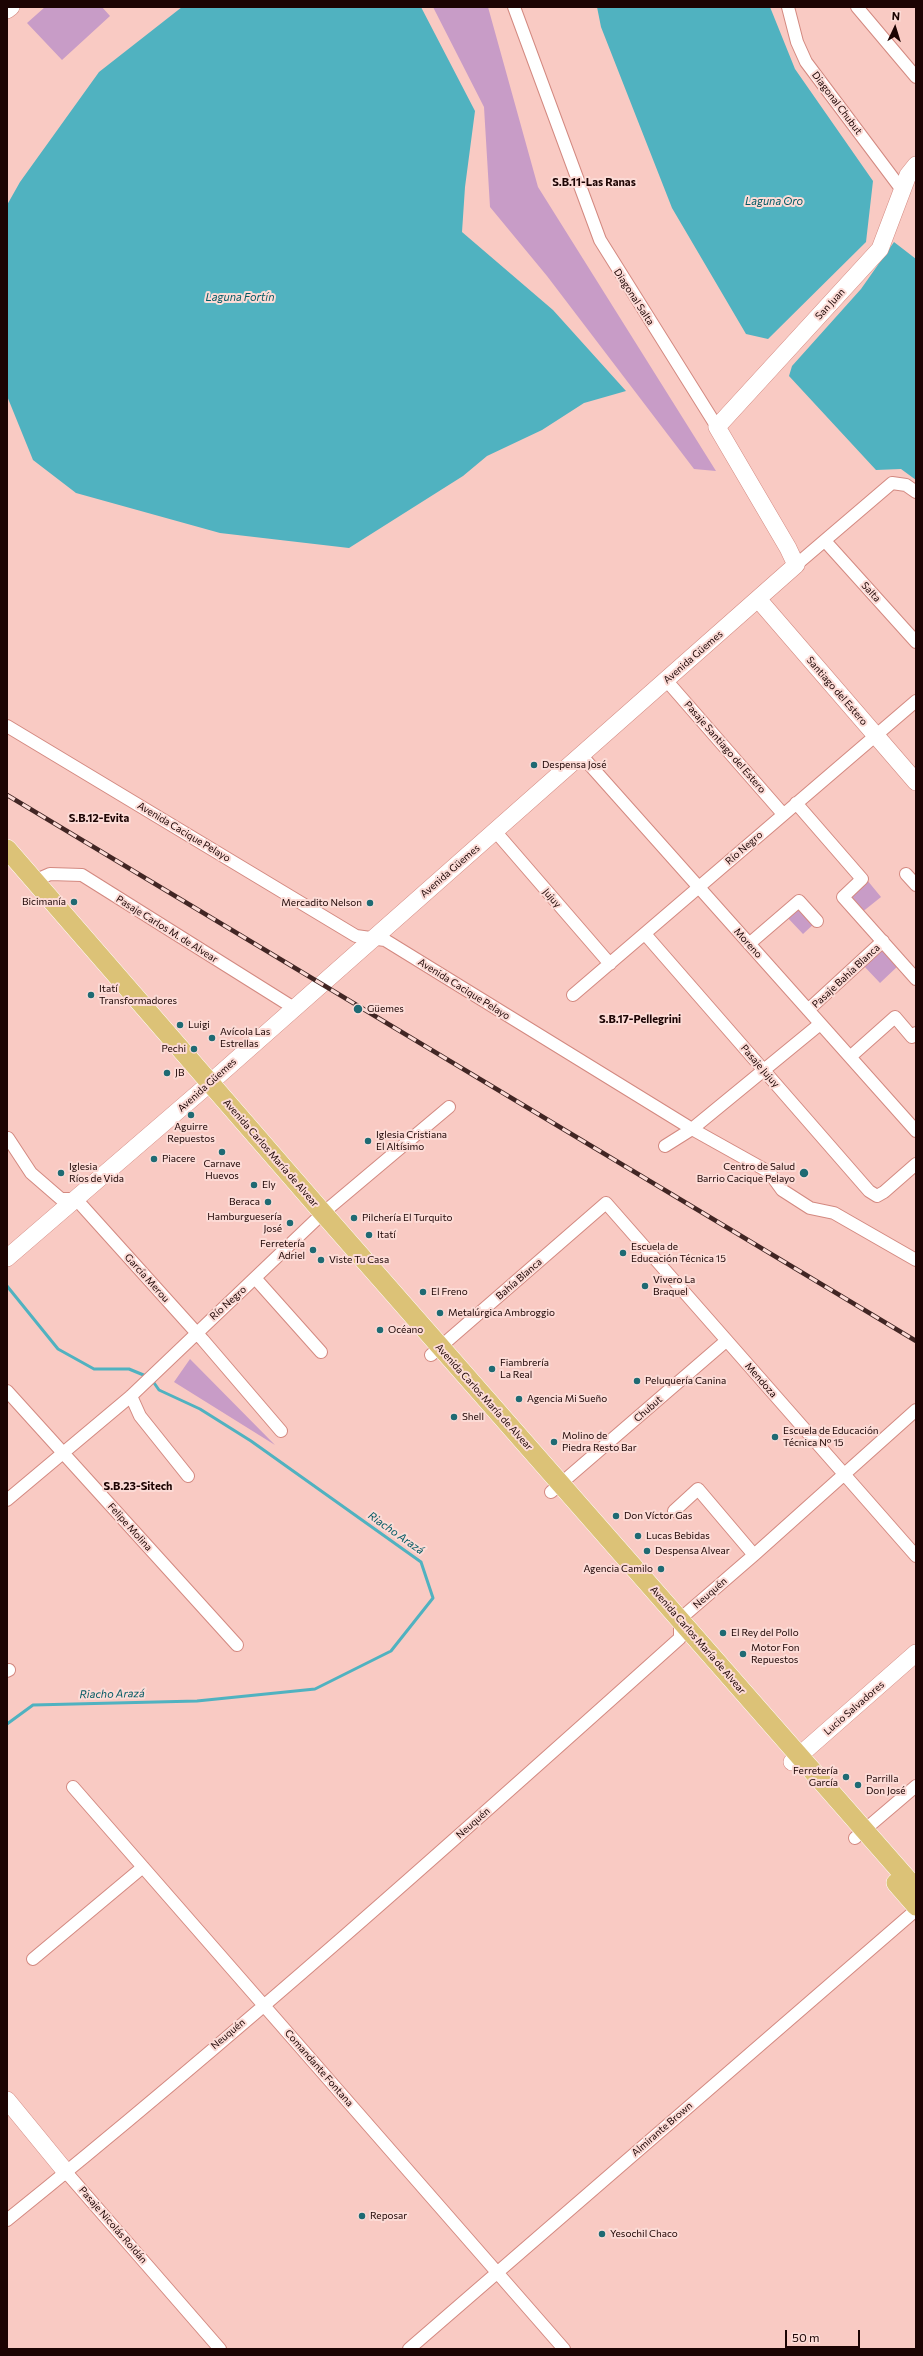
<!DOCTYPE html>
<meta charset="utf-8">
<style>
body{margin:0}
#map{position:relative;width:923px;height:2356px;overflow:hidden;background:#f9cac3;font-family:Commissioner,sans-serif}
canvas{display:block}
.frame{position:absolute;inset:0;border:8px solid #1c0403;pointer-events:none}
.north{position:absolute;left:875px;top:8px;width:40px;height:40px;-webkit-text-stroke:3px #fcdbd6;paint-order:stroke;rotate:4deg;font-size:11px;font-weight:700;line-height:16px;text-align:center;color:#1c0403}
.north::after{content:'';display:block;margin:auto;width:14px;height:18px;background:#1c0403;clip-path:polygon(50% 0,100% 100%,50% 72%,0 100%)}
.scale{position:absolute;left:785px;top:2330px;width:75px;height:18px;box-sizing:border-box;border:2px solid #1c0403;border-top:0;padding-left:5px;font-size:12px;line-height:14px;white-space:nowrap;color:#1c0403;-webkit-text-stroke:3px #fcdbd6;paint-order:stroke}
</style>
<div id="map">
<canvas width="923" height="2356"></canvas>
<div class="frame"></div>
<div class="north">N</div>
<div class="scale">50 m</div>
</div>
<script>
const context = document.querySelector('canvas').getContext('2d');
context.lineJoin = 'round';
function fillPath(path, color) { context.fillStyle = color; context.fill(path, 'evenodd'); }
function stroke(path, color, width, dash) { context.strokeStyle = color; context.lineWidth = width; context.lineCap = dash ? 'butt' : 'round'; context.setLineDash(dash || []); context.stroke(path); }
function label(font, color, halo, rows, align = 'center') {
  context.font = font + ' Commissioner,sans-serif'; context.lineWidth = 4; context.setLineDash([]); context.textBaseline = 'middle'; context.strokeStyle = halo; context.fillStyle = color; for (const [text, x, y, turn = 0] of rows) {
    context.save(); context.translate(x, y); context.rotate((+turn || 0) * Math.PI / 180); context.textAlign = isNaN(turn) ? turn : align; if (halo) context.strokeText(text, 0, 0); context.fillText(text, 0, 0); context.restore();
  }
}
fillPath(new Path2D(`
 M45,7H102L110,16L62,60L27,23Z
 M433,7H488L538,187L716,471L694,469L547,276L490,207L484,107Z
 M867,880L881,897L861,913L847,897Z
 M800,903L817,921L803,934L786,916Z
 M882,948L899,965L880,983L863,965Z
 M190,1359L275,1445L174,1382Z`), '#c89cc7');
fillPath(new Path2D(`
 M182,7H421L475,111L465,187L462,232L553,310L626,391L584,403L542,430L487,456L463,476L349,548L220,533L76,493L33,460L7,396V205L20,182L99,72Z
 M597,7H770L795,69L873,181L866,242L768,339L746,334L672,208L601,27Z
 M894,242L916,259V480L901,469L876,470L789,376L792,366L861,289Z`), '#50b2c0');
stroke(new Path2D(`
 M7,1286L58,1349L94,1369H129L146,1376
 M7,1724L33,1705L197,1701L315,1689L391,1651L433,1598L421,1562L251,1441L200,1409L159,1390L152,1380`), '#50b2c0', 3);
const street = new Path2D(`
 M514,7L600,240L717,427
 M788,7L797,42L806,62L902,190
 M857,7L916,77
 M825,541L916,642
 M796,565L892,483L906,485L916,492
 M666,680L783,814
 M7,726L356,936L385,940L692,1129L769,1172L782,1190L810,1208L834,1213L916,1260
 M581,755L916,1131
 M796,803L862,879L843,897L916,979
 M495,831L610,964
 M906,874L916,885
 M34,881L50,874L82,875L294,1008
 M645,934L869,1191L877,1196L884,1192L916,1164
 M749,944L799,901L817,921
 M573,995L916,701
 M808,1010L883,941
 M850,1057L895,1017L912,1037L916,1033
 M8,1138L31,1173L61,1199H76L203,1340L281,1431
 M665,1146L692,1129L820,1024
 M255,1278L321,1352
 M431,1355L606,1203L916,1556
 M7,1391L237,1645
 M131,1396L140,1416L188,1476
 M551,1492L726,1341
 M7,1500L131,1396L323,1213L449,1107
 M674,1511L698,1489L754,1555
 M7,1671L9,1670
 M73,1787L564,2349
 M855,1838L916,1786
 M33,1959L143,1867
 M66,2172L220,2349
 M7,2220C238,2034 459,1836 680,1638V1619L754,1555L916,1410
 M409,2349L916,1910`);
const secondary = new Path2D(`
 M7,10L11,7
 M758,599L916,782
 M7,1258L202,1090L796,565L788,548L717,427L880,249L908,175L916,165
 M792,1762L916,1653
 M7,2100L66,2172`);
const primary = new Path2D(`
 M7,849L323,1213L916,1889
 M896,1883L916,1906`);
stroke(street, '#d38980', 14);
stroke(secondary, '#d38980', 18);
stroke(primary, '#fff', 20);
stroke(street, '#fff', 12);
stroke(secondary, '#fff', 17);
stroke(primary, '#dcc277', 19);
const rail = new Path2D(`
 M7,795L916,1341`);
stroke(rail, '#422624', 4.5);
stroke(rail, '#fcdbd6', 3, [9]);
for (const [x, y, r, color] of [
 [534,765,4,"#1f6a73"],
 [74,902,4,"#1f6a73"],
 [370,903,4,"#1f6a73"],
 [91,995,4,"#1f6a73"],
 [358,1009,5,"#1f6a73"],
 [180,1025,4,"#1f6a73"],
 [212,1038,4,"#1f6a73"],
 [194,1049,4,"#1f6a73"],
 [167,1073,4,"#1f6a73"],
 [191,1115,4,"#1f6a73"],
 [368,1141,4,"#1f6a73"],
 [222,1152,4,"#1f6a73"],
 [154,1159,4,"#1f6a73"],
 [61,1173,4,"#1f6a73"],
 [804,1173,5,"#1f6a73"],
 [254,1185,4,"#1f6a73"],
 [268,1202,4,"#1f6a73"],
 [354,1218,4,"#1f6a73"],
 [290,1223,4,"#1f6a73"],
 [369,1235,4,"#1f6a73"],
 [313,1250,4,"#1f6a73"],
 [623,1253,4,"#1f6a73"],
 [321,1260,4,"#1f6a73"],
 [645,1286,4,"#1f6a73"],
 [423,1292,4,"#1f6a73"],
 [440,1313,4,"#1f6a73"],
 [380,1330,4,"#1f6a73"],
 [492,1369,4,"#1f6a73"],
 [637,1381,4,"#1f6a73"],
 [519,1399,4,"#1f6a73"],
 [454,1417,4,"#1f6a73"],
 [775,1437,4,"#1f6a73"],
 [554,1442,4,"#1f6a73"],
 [616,1516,4,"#1f6a73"],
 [638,1536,4,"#1f6a73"],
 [647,1551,4,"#1f6a73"],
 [661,1569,4,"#1f6a73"],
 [723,1633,4,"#1f6a73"],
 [743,1654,4,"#1f6a73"],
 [846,1777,4,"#1f6a73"],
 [858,1785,4,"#1f6a73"],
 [362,2216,4,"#1f6a73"],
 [602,2234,4,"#1f6a73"]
]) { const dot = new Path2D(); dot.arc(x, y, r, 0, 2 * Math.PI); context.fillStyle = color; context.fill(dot); stroke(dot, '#fcdbd6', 1.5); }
label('10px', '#1c0403', '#fcdbd6', [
 ["Diagonal Chubut",837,103,53],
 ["Diagonal Salta",634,297,57],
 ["San Juan",830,304,-47],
 ["Salta",871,592,48],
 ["Avenida Güemes",693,657,-41],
 ["Santiago del Estero",837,691,49],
 ["Pasaje Santiago del Estero",725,747,49],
 ["Avenida Cacique Pelayo",184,832,31],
 ["Río Negro",744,848,-41],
 ["Avenida Güemes",450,871,-41],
 ["Jujuy",552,898,49],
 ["Pasaje Carlos M. de Alvear",167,929,32],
 ["Moreno",748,943,48],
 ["Pasaje Bahía Blanca",846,976,-43],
 ["Avenida Cacique Pelayo",464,989,32],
 ["Pasaje Jujuy",760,1066,49],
 ["Avenida Güemes",207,1085,-42],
 ["Avenida Carlos María de Alvear",271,1153,49],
 ["García Merou",147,1278,48],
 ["Bahía Blanca",519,1279,-41],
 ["Río Negro",228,1303,-42],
 ["Mendoza",761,1380,49],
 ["Avenida Carlos María de Alvear",484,1397,48],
 ["Chubut",648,1409,-41],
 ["Felipe Molina",130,1527,48],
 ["Neuquén",710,1593,-41],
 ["Avenida Carlos María de Alvear",698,1640,49],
 ["Lucio Salvadores",854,1708,-41],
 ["Neuquén",473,1823,-41],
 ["Neuquén",228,2034,-40],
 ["Comandante Fontana",319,2068,49],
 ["Almirante Brown",662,2129,-41],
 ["Pasaje Nicolás Roldán",113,2225,49]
]);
label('10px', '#1c0403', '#fcdbd6', [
 ["Despensa José",542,765],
 ["Bicimanía",66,902,"right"],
 ["Mercadito Nelson",362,903,"right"],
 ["Itatí",99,989],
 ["Transformadores",99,1001],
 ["Güemes",367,1009],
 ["Luigi",188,1025],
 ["Avícola Las",220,1032],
 ["Estrellas",220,1044],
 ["Pechi",186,1049,"right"],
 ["JB",175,1073],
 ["Aguirre",191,1127,"center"],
 ["Repuestos",191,1139,"center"],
 ["Iglesia Cristiana",376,1135],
 ["El Altísimo",376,1147],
 ["Piacere",162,1159],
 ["Carnave",222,1164,"center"],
 ["Huevos",222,1176,"center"],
 ["Iglesia",69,1167],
 ["Ríos de Vida",69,1179],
 ["Centro de Salud",795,1167,"right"],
 ["Barrio Cacique Pelayo",795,1179,"right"],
 ["Ely",262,1185],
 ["Beraca",260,1202,"right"],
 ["Hamburguesería",282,1217,"right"],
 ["José",282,1229,"right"],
 ["Pilchería El Turquito",362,1218],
 ["Itatí",377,1235],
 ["Ferretería",305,1244,"right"],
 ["Adriel",305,1256,"right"],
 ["Escuela de",631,1247],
 ["Educación Técnica 15",631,1259],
 ["Viste Tu Casa",329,1260],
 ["Vivero La",653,1280],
 ["Braquel",653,1292],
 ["El Freno",431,1292],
 ["Metalúrgica Ambroggio",448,1313],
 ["Océano",388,1330],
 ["Fiambrería",500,1363],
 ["La Real",500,1375],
 ["Peluquería Canina",645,1381],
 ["Agencia Mi Sueño",527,1399],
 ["Shell",462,1417],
 ["Escuela de Educación",783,1431],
 ["Técnica N° 15",783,1443],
 ["Molino de",562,1436],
 ["Piedra Resto Bar",562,1448],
 ["Don Víctor Gas",624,1516],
 ["Lucas Bebidas",646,1536],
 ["Despensa Alvear",655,1551],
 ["Agencia Camilo",653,1569,"right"],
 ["El Rey del Pollo",731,1633],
 ["Motor Fon",751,1648],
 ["Repuestos",751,1660],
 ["Ferretería",838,1771,"right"],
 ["García",838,1783,"right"],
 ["Parrilla",866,1779],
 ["Don José",866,1791],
 ["Reposar",370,2216],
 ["Yesochil Chaco",610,2234]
], 'left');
label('bold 11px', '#1c0403', '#fcdbd6', [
 ["S.B.11-Las Ranas",594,182],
 ["S.B.12-Evita",99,818],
 ["S.B.17-Pellegrini",640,1019],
 ["S.B.23-Sitech",138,1486]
]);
label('italic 11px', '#005963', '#fcdbd6', [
 ["Laguna Oro",774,201],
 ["Laguna Fortín",240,297],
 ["Riacho Arazá",396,1533,35],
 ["Riacho Arazá",112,1694,-1]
]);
</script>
